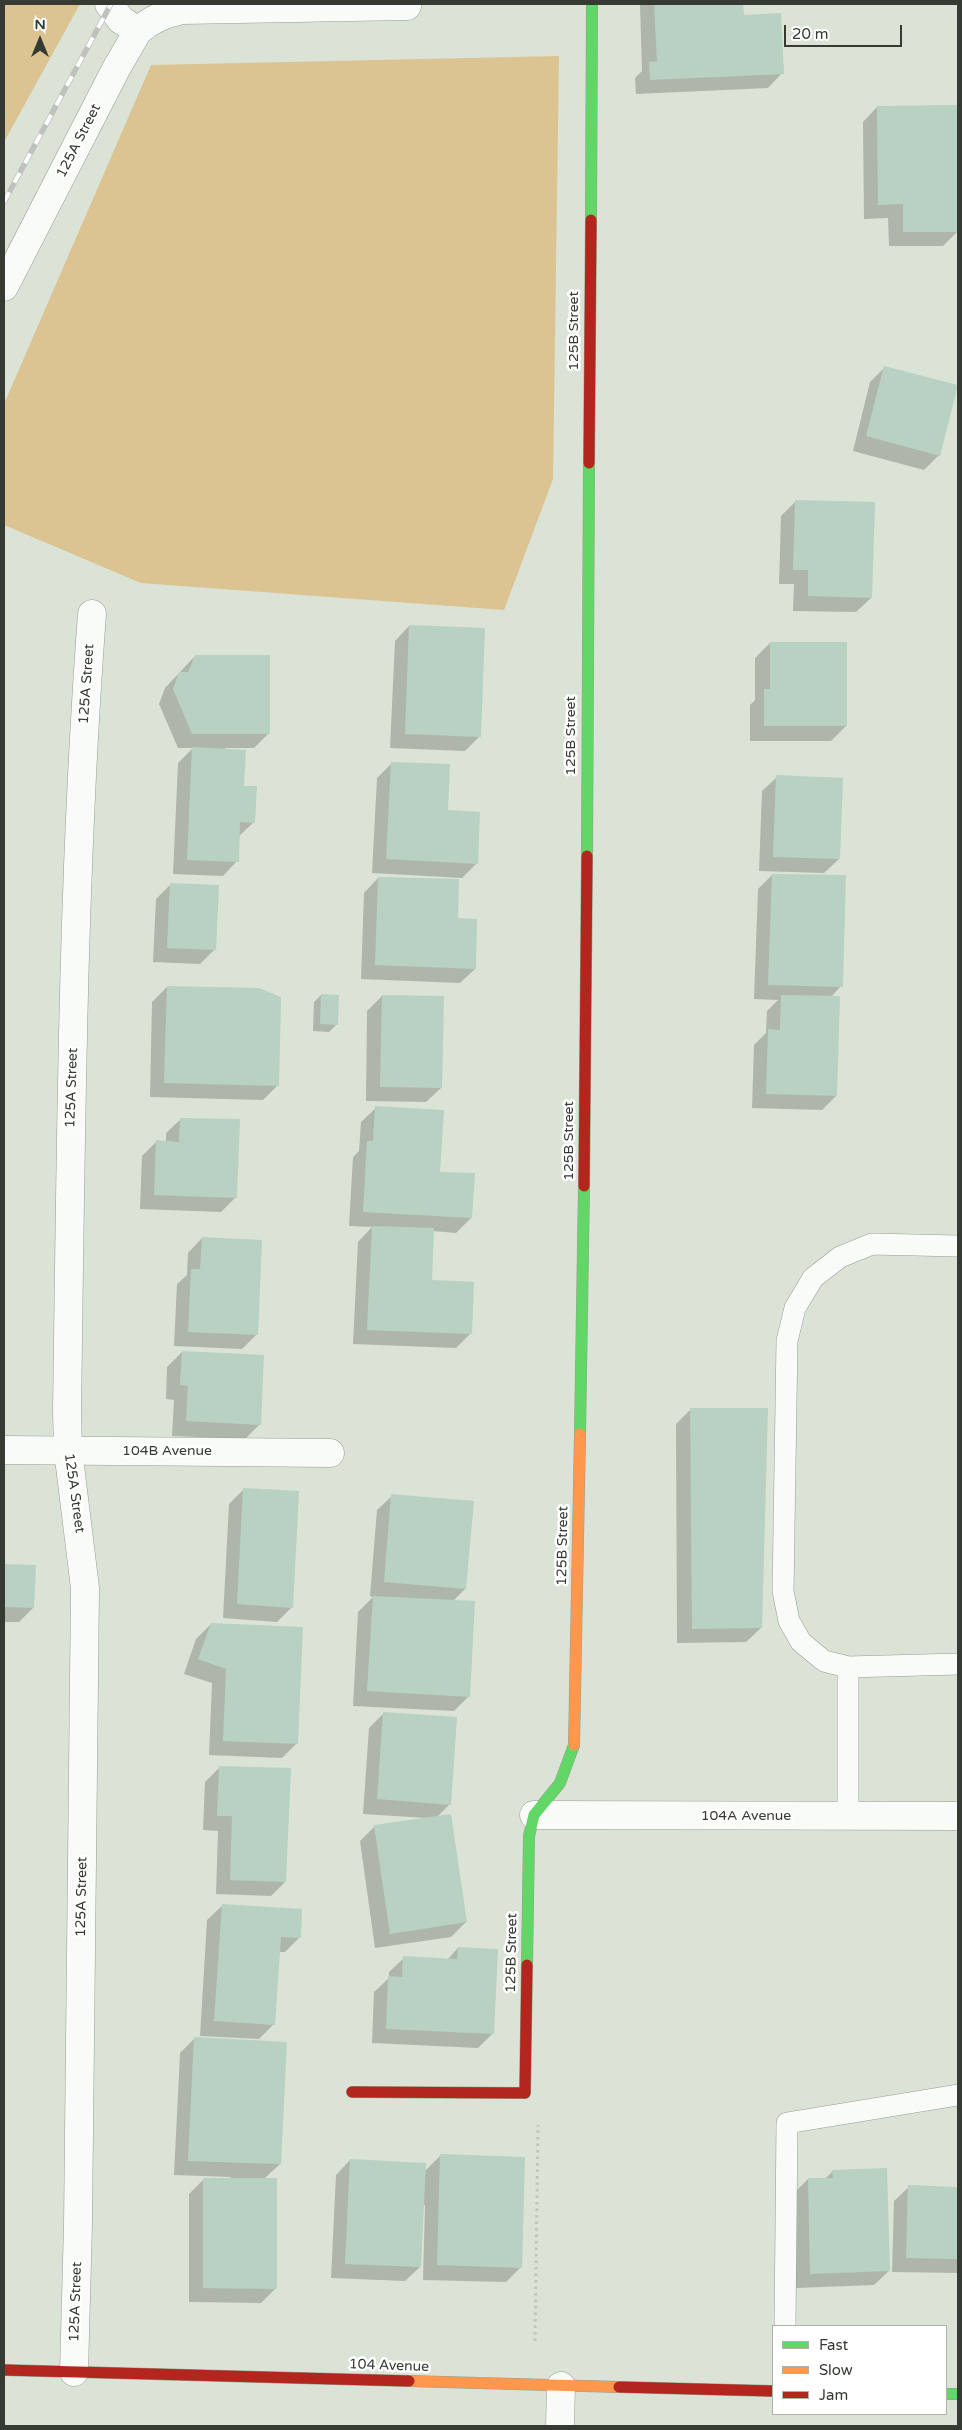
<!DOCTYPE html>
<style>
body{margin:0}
#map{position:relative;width:962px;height:2430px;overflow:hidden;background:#dae3d6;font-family:"Varela Round",sans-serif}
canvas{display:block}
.frame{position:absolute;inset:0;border:5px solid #353b32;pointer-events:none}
.legend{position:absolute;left:772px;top:2325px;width:175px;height:90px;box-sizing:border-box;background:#fff;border:1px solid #aeb1ad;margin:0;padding:6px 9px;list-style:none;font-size:15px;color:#353b32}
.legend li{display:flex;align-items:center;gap:10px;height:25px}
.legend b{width:25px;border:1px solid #aeb1ad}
.north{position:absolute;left:15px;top:15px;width:50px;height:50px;-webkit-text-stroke:4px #fff;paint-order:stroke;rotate:0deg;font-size:14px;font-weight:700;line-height:20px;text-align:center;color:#353b32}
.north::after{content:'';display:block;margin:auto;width:18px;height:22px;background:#353b32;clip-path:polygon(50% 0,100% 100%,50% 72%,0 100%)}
.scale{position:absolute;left:784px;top:25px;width:118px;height:22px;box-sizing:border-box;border:2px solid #353b32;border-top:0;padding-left:6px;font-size:15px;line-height:18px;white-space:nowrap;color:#353b32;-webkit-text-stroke:4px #fff;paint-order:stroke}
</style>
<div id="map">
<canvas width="962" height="2430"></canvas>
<div class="frame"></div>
<ul class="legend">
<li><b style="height:6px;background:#63d668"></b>Fast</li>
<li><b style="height:6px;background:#ff974d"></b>Slow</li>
<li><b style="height:6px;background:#b3261e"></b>Jam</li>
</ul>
<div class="north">N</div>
<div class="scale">20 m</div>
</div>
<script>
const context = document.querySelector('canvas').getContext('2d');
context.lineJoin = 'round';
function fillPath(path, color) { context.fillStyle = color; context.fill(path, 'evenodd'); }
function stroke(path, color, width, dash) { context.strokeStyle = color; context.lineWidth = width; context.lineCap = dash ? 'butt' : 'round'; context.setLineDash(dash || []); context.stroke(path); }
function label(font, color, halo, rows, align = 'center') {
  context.font = font + ' "Varela Round",sans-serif'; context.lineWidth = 5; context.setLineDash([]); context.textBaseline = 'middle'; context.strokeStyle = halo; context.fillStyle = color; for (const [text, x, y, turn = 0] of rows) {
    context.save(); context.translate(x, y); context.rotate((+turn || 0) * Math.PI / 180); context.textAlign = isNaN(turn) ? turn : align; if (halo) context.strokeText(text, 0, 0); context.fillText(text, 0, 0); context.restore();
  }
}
fillPath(new Path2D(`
 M4,4H80L4,142Z
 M559,56L553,479L504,610L141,583L4,525V404L151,65Z`), '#dbc392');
fillPath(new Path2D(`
 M640,4H742V16L782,73L768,88L636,94L635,78L642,71Z
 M958,106V231L943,246H889L888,218L864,219L863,122L877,107Z
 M885,367L939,455L924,470L853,451L870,382Z
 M796,501L871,598L856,612L793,611L794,584H779L781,516Z
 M409,626L480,736L465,751L390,748L395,641Z
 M770,643L846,726L831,741H750V705L755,700V658Z
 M195,656L269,733L254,748H225L254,822L238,837L237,861L223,876L173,874L178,763L193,748H178L159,704L165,688Z
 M392,763L446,811L477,863L462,878L372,873L377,778Z
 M777,777L839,859L824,873L759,871L762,791Z
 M772,875L841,986L831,997L836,1096L822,1110L752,1108L754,1045L766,1033L767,1011L778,1000L754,999L758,889Z
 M378,878L457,920L475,969L460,983L361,979L364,893Z
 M171,884L214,950L200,964L153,962L156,899Z
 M167,987L278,1085L263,1100L150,1097L152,1002Z
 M321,995L336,1025L329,1032L313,1031L314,1002Z
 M382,996L441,1088L426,1102L366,1101L367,1011Z
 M376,1108L439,1173L471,1218L456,1233L433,1231L431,1281L470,1334L456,1348L353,1344L358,1242L372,1227L349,1226L353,1157L359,1151L361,1122Z
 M181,1119L236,1197L221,1212L140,1209L142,1156L156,1142H166V1133Z
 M202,1238L257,1334L242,1349L174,1346L177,1284L187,1275L188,1253Z
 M182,1352L260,1424L245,1439L172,1436L174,1400L166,1399L167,1367Z
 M691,1409L761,1628L746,1642L677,1643L676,1424Z
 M244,1489L292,1607L277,1622L223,1618L229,1504Z
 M392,1496L465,1589L453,1601L469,1696L454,1711L353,1706L358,1612L373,1597L370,1596L377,1510Z
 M4,1565L35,1566L33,1608L19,1622H4Z
 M211,1624L297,1743L282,1758L209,1755L212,1683L184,1674L196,1639Z
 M384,1713L450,1804L436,1818L466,1922L451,1937L375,1948L360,1841L374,1827L426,1818L363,1814L369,1728Z
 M220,1767L285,1882L271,1896L216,1894L218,1831L203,1830L205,1782Z
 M222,1906L299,1938L285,1952H279L274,2024L259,2039L200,2036L207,1920Z
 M458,1948L492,2034L478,2048L372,2043L374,1992L389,1978V1972L404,1958L447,1960Z
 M195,2038L280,2164L264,2179L276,2288L261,2303L189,2302V2194L204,2179H230L231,2177L174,2175L180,2053Z
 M441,2155L521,2267L506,2282L423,2280L425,2205H423L420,2267L405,2281L331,2278L336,2175L350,2160L424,2172Z
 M833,2171L889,2271L874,2285L796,2288L793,2194L808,2179H825Z
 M909,2187L958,2188V2273L892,2272L894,2201Z`), '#0003');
fillPath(new Path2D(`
 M654,4H743L744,15L781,13L784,74L650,80L649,62L657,61Z
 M958,105V232H903V204L878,205L877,106Z
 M884,366L958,385L940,456L866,436Z
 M795,500L875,502L872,598L808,596V570H793Z
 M409,625L485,628L481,737L405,734Z
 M770,642H847V726H764V689H770Z
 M195,655H270V734H192L173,689L179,672H188Z
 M192,747L246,750L244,786H257L255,823L240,822L239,862L187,860Z
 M391,762L450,764L448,810L480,812L478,864L386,859Z
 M776,775L843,778L840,859L773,857Z
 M772,874L846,875L843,987L768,985Z
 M378,877L459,879L458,918L477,919L476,969L375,965Z
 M170,883L219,885L216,950L167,948Z
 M167,986L259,988L281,997L279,1086L164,1083Z
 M321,994L339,995L338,1025L320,1024Z
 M382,995L444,996L442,1088L380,1087Z
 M781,995L840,996L837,1096L766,1094L768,1029L780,1030Z
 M375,1106L444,1110L440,1172L475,1173L472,1218L363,1212L367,1141H373Z
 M180,1118L240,1119L237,1198L154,1195L156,1140L179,1142Z
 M372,1226L434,1228L432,1280L474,1282L472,1334L367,1330Z
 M202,1237L262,1240L258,1335L188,1332L191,1269H200Z
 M182,1351L264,1355L261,1425L186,1421L188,1386L180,1385Z
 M690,1408H768L762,1628L692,1629Z
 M243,1488L299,1491L293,1608L237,1604Z
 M391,1494L474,1501L466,1589L384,1582Z
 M4,1564L36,1565L34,1608L4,1607Z
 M373,1596L475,1601L470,1697L367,1691Z
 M211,1623L303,1627L298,1744L223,1741L226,1669L198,1659Z
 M383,1712L457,1717L451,1805L377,1799Z
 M219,1766L291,1768L286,1882L230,1880L232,1816H217Z
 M451,1814L467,1922L390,1934L374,1825Z
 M222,1904L302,1909L301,1938L281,1937L275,2025L214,2021Z
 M458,1947L498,1949L494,2034L386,2029L388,1976L402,1977L403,1956L457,1959Z
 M194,2037L287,2042L281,2164L188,2161Z
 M440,2154L525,2157L522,2268L437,2265Z
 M350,2159L426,2163L421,2267L345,2264Z
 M887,2168L890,2271L810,2274L808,2178H833L832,2170Z
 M203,2178H277V2289L203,2288Z
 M908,2185L958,2187V2259L906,2258Z`), '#b8d1c2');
const lane = new Path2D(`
 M958,1246L872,1244L840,1257L813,1278L795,1308L787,1341L783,1591L789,1621L801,1642L824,1661L848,1667L958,1664
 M848,1816V1667
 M785,2326L787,2123L958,2095`);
const street = new Path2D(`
 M138,31C152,19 164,14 182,10L407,6
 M4,287L116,69L138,31L121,20L109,4
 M4,1450L330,1453
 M534,1815L958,1816
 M74,2372L78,2224L85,1588L68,1450L67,1411C71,1145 72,879 92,614
 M560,2426L561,2386`);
const fast = new Path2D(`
 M591,220L592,4
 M587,856L589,463
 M580,1434L584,1186
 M527,1965L529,1836L534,1815L560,1783L574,1745
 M946,2394H958`);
const slow = new Path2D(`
 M574,1745L580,1434
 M409,2381L619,2387`);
const jam = new Path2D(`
 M589,463L591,220
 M584,1186L587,856
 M352,2092L525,2093L527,1965
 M4,2370L409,2381
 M619,2387L773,2391`);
stroke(lane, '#979d93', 22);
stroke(street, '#979d93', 29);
stroke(fast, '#979d93', 12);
stroke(slow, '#979d93', 12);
stroke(jam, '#979d93', 12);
stroke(new Path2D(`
 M535,2341L538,2125`), '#c0c3be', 3, [2.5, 4]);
stroke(lane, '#f9fbf9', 21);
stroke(street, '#f9fbf9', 28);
stroke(fast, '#63d668', 11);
stroke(slow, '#ff974d', 11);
stroke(jam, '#b3261e', 11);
const rail = new Path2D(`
 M4,202L111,4`);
stroke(rail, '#bfc1be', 5.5);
stroke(rail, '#fff', 4, [11]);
label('14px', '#353b32', '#fff', [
 ["125A Street",79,141,-63],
 ["125B Street",574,331,-90],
 ["125A Street",87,684,-86],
 ["125B Street",571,736,-90],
 ["125A Street",72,1088,-88],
 ["125B Street",569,1141,-90],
 ["104B Avenue",167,1451],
 ["125A Street",74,1493,82],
 ["125B Street",563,1546,-89],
 ["104A Avenue",746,1816],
 ["125A Street",82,1897,-89],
 ["125B Street",512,1953,-89],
 ["125A Street",76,2302,-88],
 ["104 Avenue",389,2366,2]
]);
</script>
